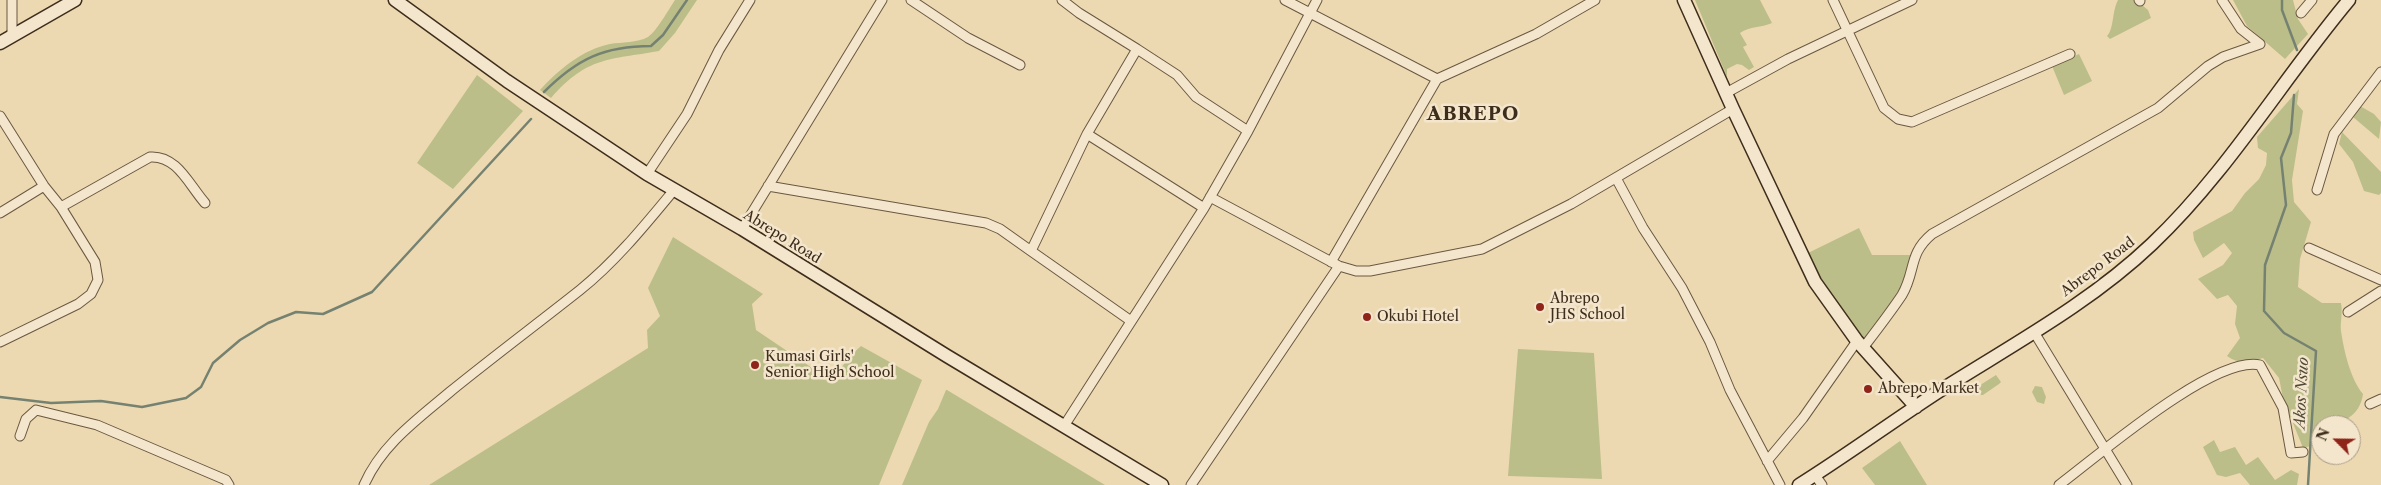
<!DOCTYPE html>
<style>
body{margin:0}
#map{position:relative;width:2381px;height:485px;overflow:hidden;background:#edd9b1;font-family:"Libre Caslon Text",serif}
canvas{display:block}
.north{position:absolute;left:2311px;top:415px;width:50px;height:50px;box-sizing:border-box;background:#f3e6cc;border:1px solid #ab9c86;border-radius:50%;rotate:293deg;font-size:14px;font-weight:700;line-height:20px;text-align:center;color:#3f2d1c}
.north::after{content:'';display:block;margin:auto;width:18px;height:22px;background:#8f2418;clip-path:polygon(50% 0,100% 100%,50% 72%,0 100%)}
</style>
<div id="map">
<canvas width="2381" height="485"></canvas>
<div class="north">N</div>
</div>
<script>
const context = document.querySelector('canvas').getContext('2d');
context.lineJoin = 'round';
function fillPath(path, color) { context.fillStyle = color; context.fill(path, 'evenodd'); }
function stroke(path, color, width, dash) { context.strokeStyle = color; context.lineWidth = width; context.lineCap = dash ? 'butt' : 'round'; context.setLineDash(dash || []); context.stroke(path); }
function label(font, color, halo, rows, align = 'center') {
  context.font = font + ' "Libre Caslon Text",serif'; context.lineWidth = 5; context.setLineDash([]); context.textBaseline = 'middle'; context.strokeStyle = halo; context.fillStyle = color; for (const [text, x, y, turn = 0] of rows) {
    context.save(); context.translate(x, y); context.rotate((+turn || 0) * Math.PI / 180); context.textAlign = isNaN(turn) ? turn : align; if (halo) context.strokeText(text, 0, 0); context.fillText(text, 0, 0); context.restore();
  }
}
fillPath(new Path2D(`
 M675,0H697L675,33L659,51C609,60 588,56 551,98L540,90C557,71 583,49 610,44C622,42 637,43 648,37C656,32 669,9 675,0Z
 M1695,0H1760L1772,23C1761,28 1750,26 1740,33L1747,45L1743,47L1754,67L1749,70L1742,65L1737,64L1727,69V77Z
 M2118,0H2136L2148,10L2151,18L2110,39L2107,36C2114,29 2112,11 2118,0Z
 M2233,0H2293L2298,19L2308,34L2285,59L2247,26Z
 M2079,54L2092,81L2064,95L2052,66Z
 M477,75L523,111L453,189L417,163Z
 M2299,89L2297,104L2303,111L2292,180L2294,202L2311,222L2300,259L2298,287L2322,303H2341C2343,315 2340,321 2341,331C2344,351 2350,378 2363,394C2360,416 2342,425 2321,425V438L2318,444L2303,448L2283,398L2279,378L2263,358C2250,362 2239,365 2227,356L2240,338L2235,324L2237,306L2228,295L2217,299L2198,279L2223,265L2232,253L2224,243L2203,258L2194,240L2193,232L2232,211L2245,193L2259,179L2266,165L2267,153L2258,148L2257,137Z
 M2360,106L2374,114L2381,122L2379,139L2353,117Z
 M2342,132L2381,172V193L2379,195L2364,191L2353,162L2339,144Z
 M1859,228L1872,255H1912C1900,296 1893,307 1864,338C1843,312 1817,285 1808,253Z
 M673,237L763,294L752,304L756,330L833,382L847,359L861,346L922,380L879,485H429L648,348L647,330L660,316L648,288Z
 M1518,349L1594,353L1602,479L1508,476Z
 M1996,375L2001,382L1999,384L1983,395H1981L1977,387Z
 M2035,386L2042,387L2046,397L2044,404L2037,402L2032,392Z
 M946,390H947L1105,485H902L929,422L938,409Z
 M2214,440L2220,452L2235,447L2246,465L2258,457L2275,480L2291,470L2299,474L2297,485H2250L2240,473L2226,477L2217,475L2203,447Z
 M1900,441L1927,485H1875L1862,468Z`), '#bcbe89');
stroke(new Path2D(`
 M2282,0V10L2297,50
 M544,92C577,59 604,46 651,46L663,35L687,0
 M2294,95L2291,133L2281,158L2286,205L2265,265L2264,311L2284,333L2316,351L2308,485
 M0,397L51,403L101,401L142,407L186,398L201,387L213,363L240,340L268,323L296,312L323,314L372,292L531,119`), '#758271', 2.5);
const street = new Path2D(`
 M12,0V36
 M911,0L968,38L1020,65
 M1285,0L1437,79L1536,34L1595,0
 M1833,0L1884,108L1898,119L1912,122L2070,54
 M2139,0L2140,1
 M2301,13L2312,0
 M1137,49L1177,75L1196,97L1248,131
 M1726,93L1788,59L1912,0
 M0,116L44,186L61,207L95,262L98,280L91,294L78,304L0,342
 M1087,134L1204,208
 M647,174L687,114L719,50L750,0
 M1616,178L1643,228L1682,288L1710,342L1730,390L1780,485
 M768,186L986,223L1000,229L1031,251L1087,134L1137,49L1079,13L1062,0
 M2317,190L2334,134L2381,72
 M1210,197L1339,266L1356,271H1370L1482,249L1571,204L1733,109
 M61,207L150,157C177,155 189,185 205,203
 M0,213L44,186
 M742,229L882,0
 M2309,248L2381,280
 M1031,251L1131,321
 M1331,262L1437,79
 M2348,312L2381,291
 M2034,332L2127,485
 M1863,348C1876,331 1890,313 1902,295C1916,271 1908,254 1932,234L2158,108L2208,66L2223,57L2260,44L2241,29L2222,0
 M2370,404L2381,399
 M1064,426L1204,208L1248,131L1317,0
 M20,436L26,419L36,410L97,425L226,480L229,485
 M1767,461L1803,418L1857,341
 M1815,475L1822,485
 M364,485C382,444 418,419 451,391C493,357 537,324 580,290C616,261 645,225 674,190
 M1191,485L1339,266
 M2059,485C2098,456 2214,355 2260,365L2283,408L2291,453L2303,452`);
const secondary = new Path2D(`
 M395,0L507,81L647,174L742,229L947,356L1162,485
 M1684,0L1733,109L1815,282L1857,341L1916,407
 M0,43L75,0
 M1799,485C1847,455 1893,421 1941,390C2012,345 2090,303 2152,244C2228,172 2282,80 2349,0`);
stroke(street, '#6a5841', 11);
stroke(secondary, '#3f2d1c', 15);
stroke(street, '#f3e6cc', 9);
stroke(secondary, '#f3e6cc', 12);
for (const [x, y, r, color] of [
 [1540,307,5,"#8f2418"],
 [1367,317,5,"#8f2418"],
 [755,365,5,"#8f2418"],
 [1868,389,5,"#8f2418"]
]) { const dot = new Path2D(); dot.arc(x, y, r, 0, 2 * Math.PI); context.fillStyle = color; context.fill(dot); stroke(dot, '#f3e6cc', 2); }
label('14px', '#3f2d1c', '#f3e6cc', [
 ["Abrepo Road",782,237,32],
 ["Abrepo Road",2098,267,-37]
]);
label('14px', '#3f2d1c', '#f3e6cc', [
 ["Abrepo",1550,299],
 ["JHS School",1550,315],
 ["Okubi Hotel",1377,317],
 ["Kumasi Girls'",765,357],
 ["Senior High School",765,373],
 ["Abrepo Market",1878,389]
], 'left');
label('italic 15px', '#514938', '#f3e6cc', [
 ["Akos Nsuo",2302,393,-87]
]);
context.letterSpacing = '1px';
label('bold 19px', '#3f2d1c', '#f3e6cc', [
 ["ABREPO",1473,115]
]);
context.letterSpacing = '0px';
</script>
